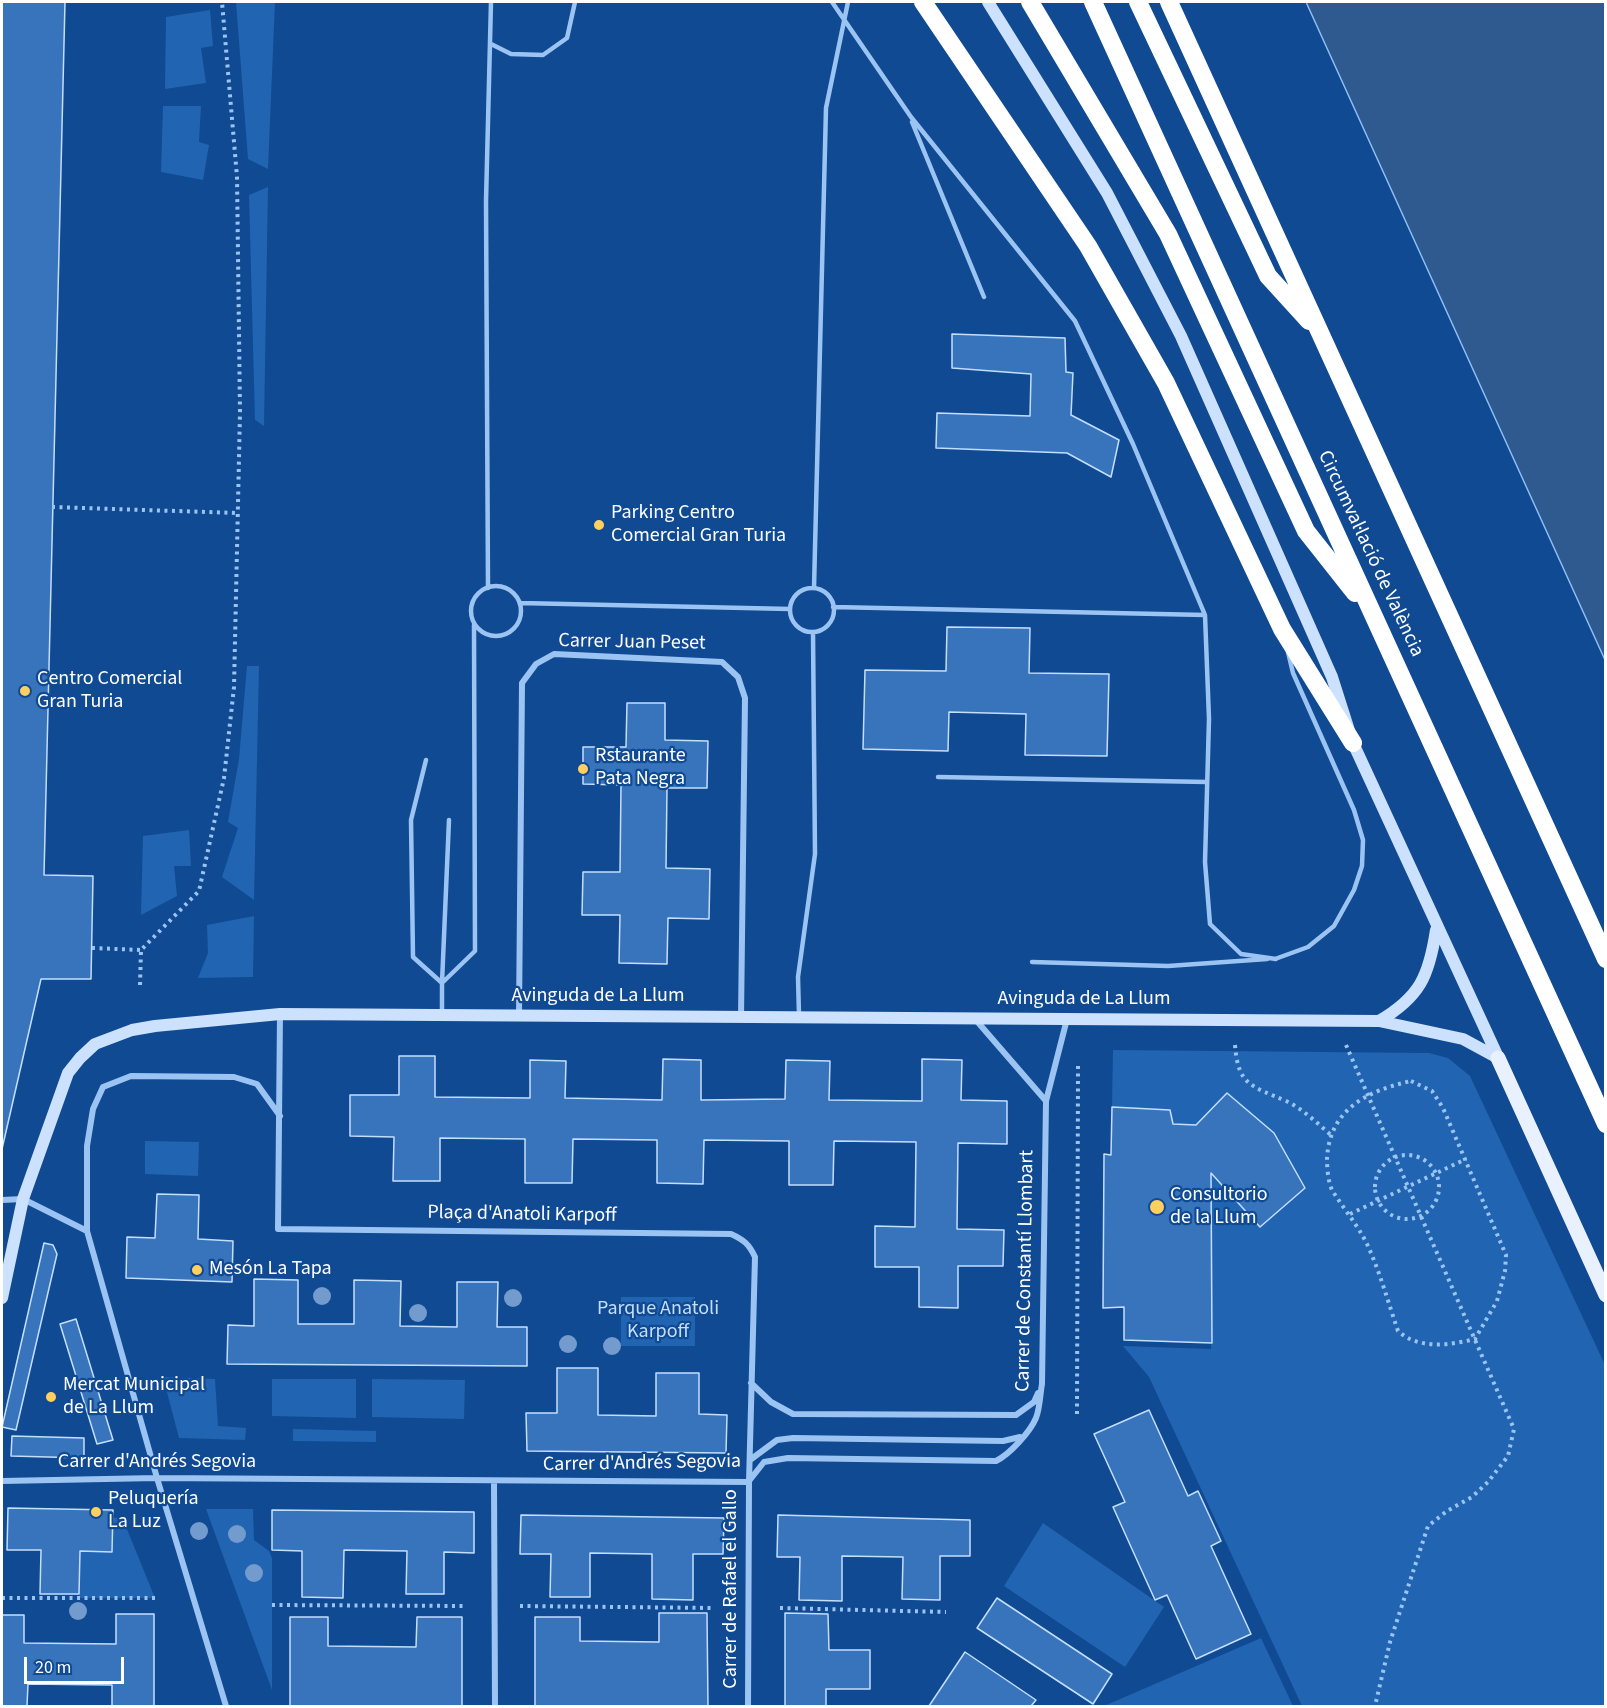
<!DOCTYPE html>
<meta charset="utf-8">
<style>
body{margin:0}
#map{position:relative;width:1607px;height:1708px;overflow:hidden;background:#104a93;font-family:"Source Sans 3",sans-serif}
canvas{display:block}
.frame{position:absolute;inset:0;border:3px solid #fff;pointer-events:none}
.scale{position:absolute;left:24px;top:1657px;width:100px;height:27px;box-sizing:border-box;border:3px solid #fff;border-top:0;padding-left:8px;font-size:18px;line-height:21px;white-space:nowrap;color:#fff;-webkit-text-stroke:4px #104a93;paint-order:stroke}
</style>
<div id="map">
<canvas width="1607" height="1708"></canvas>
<div class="frame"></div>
<div class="scale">20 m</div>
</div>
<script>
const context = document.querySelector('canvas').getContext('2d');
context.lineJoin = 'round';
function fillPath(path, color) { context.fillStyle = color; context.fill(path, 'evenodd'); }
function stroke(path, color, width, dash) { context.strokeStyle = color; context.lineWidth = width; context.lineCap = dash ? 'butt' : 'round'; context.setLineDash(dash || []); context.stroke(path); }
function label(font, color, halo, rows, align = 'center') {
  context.font = font + ' "Source Sans 3",sans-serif'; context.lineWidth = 4.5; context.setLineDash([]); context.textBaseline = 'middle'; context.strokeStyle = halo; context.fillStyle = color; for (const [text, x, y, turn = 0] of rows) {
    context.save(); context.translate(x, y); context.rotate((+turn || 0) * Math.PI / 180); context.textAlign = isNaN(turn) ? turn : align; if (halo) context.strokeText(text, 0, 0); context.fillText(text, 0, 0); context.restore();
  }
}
fillPath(new Path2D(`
 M236,2H275L268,169L248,159Z
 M210,10L213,46L201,48L206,83L165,89L166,17Z
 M163,106H201L199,142L209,145L203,180L161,172Z
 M268,187L264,426L255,420L249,195Z
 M247,666H259L254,900L222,877L238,828L228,822L239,759Z
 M189,830L191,866H174L177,896L141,915L143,836Z
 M254,916L253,977L198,978L208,953L207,925Z
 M1113,1050L1429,1053L1448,1058L1470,1076L1605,1365V1706H1302L1149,1377L1123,1346L1211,1349V1173L1260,1227L1305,1187L1274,1133L1227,1094L1196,1125L1173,1124L1170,1110L1112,1107Z
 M145,1141L199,1142L198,1176L145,1174Z
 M621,1297H695V1346H621Z
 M163,1377L215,1379L218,1426L246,1428L245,1440L179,1438Z
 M272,1379H356V1418L272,1416Z
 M372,1379L465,1380L464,1419L372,1417Z
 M293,1429L376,1431V1442L293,1441Z
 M206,1509H253L254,1540L269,1551L272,1558V1690Z
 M122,1517L155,1598H79L80,1551H112L113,1518Z
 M1043,1523L1164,1607L1125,1667L1004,1586Z
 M1261,1638L1293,1706H1104Z`), '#2164b2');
const water = new Path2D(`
 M1306,2H1605V660Z`);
fillPath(water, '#2f5a90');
stroke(water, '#8ebff7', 1.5);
const building = new Path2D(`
 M2,2H65L44,875L93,876L91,979H41L2,1149Z
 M952,334L1065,338L1066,372L1073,373L1071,415L1119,440L1111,477L1067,453L936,448L937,413L1030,416L1031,374L952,368Z
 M947,627L1030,628L1029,673L1109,674L1107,756L1025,755L1026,714L949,712L948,751L863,749L865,670L946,671Z
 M627,703H665V740L708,741L707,788H667L666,868L710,869L709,919L668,918L667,964L619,963L620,915H582L583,872H620L621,785L583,784V747H626Z
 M399,1056H435V1097L530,1098V1060L566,1061L565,1098L662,1100L663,1059L701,1060V1100L785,1099L786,1060L830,1061L829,1100L922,1101V1059L962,1060L961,1100L1007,1101V1144L958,1143L957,1229L1004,1230L1003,1266H958V1308L919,1307V1267H875V1226L915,1227L916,1142L834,1141L833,1185H789V1141L704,1140L703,1184L657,1183V1140L573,1139L572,1183H525V1139L440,1138V1181H393L394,1137L350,1136V1095H399Z
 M1227,1093L1274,1133L1305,1188L1260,1227L1211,1173L1212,1343L1124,1340V1307L1103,1308L1104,1154L1111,1155L1112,1107L1170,1110L1173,1124L1196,1125Z
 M157,1194L199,1195L198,1239L233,1241L232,1282L126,1278L127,1237L155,1238Z
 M44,1243L53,1245L57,1254L16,1430L2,1427Z
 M254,1279L298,1280V1324H354V1280L401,1281L400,1326L457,1327V1282H498L497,1327H527V1366L227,1364L228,1325L254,1326Z
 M76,1319L113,1440L97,1444L60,1324Z
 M557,1368H598V1415L656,1416V1373H699V1414L727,1415L726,1453L527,1451L526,1413H557Z
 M1149,1410L1188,1496L1198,1491L1221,1541L1211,1546L1251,1634L1196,1659L1167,1595L1155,1600L1113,1507L1125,1502L1094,1434Z
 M12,1436L84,1438V1458L11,1456Z
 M8,1508L113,1510L112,1552L80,1551L79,1594H40L41,1550H7Z
 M272,1510L474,1512V1553L444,1552V1594H406L407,1551L344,1550L343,1598L302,1597V1551L272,1550Z
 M521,1515L724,1518L723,1554H693V1600L652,1599V1554L590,1553V1597H550L551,1554H520Z
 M778,1515L970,1520V1556H940V1600L902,1599L903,1557L842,1556V1601L799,1600L800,1557H777Z
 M997,1598L1112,1674L1093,1704L977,1628Z
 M659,1613H707L708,1706H535V1617H580V1641L659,1642Z
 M785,1613L828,1614L829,1650H870V1689H826V1706H785Z
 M116,1614H154V1706H112V1685L28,1684L27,1706H2V1615H24V1643L116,1644Z
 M290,1617H328V1646L416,1647L417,1617H462V1706H290Z
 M965,1652L1036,1700L1031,1706H929Z`);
fillPath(building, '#3874bb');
stroke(building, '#c4defe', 1.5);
stroke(new Path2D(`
 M52,507L238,513
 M92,948L141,950
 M140,985L141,950L199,891L224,778L234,687L240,412L237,177L222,2
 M1235,1045C1238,1086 1252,1086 1286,1101C1303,1109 1317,1123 1331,1135
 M1346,1045L1514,1429L1508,1456L1488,1482L1472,1497L1447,1511L1428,1526L1390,1642L1375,1706
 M1411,1081L1432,1091L1443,1108L1506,1255L1505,1271L1497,1301L1475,1339C1450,1345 1419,1350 1398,1331C1388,1302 1380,1272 1367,1244C1357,1224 1343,1208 1332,1190C1328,1181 1327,1168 1327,1158C1330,1109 1367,1091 1411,1081Z
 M1375 1187a32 32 0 1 1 64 0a32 32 0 1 1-64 0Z
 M1350,1214L1466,1159
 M1077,1414L1078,1065
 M2,1598H155
 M272,1605L467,1606
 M520,1606L714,1608
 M780,1608L946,1612`), '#9cc4f3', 4, [3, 4.5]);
stroke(new Path2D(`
 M832,2L911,117L1075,321L1133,444L1205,615L1209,719L1205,862L1210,924L1241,954L1276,959
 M491,44L511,54L543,55L567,38L575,2
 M912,122L984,297
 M471 611a25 25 0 1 1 50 0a25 25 0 1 1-50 0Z
 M488,588L486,201L491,2
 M814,588L826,108L848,2
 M790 610a22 22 0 1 1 44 0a22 22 0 1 1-44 0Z
 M520,603L790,609
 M833,607L1205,615
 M426,760L411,820L413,957L442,983
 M938,777L1207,782
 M1275,959L1308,947L1334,926L1354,890L1362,866L1363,840L1354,810L1293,673L1288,652
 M1032,962L1168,966L1267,959
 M442,983L449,820
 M442,1013V983L475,951L474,625
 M799,1015L798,977L815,854L813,632`), '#9cc4f3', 4.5);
stroke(new Path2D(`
 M280,1014L278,1229L731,1234C744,1240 749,1244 755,1257L749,1482L748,1706
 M519,1016L522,683L536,664L554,654L722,662L738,677L745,698L741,1017
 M975,1019L1046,1101
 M2,1200L23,1199L87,1231
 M751,1383L771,1402L793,1414L1016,1415L1034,1402L1038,1393
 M750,1460L777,1440L793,1438L1003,1441L1020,1437
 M2,1481L157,1478L749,1482
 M494,1481L495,1706
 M749,1481L764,1462L788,1458L996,1461C1010,1454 1030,1432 1036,1418C1040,1408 1040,1395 1042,1384L1046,1101L1067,1019
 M226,1706L157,1478L87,1231V1146L93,1109L103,1087L131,1076L234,1077L257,1084L280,1116`), '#9cc4f3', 6);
stroke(new Path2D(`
 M988,2L1107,193L1181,336L1332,677L1353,743L1498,1057
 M1379,1021C1420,997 1429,976 1436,930
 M2,1298L23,1199L68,1073L80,1058L95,1044L132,1030L155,1026L280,1014L1379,1021L1463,1039L1498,1058`), '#cce1fd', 12);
stroke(new Path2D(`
 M1498,1058L1606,1295`), '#e9f1ff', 15);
stroke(new Path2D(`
 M923,2L1088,246L1166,383L1282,629L1353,743
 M1030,2L1168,234L1306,531L1355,593
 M1093,2L1606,1124
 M1138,2L1268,276L1309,321
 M1169,2L1606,959`), '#fff', 18);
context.fillStyle = '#739bce';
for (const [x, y] of [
 [322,1296],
 [513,1298],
 [418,1313],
 [568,1344],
 [612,1346],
 [199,1531],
 [237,1534],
 [254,1573],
 [78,1611]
]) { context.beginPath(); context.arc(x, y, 9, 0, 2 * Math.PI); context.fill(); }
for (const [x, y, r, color] of [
 [599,525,6,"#ffd05f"],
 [25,691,6,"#ffd05f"],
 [583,769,6,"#ffd05f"],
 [1157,1207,8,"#ffd05f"],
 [197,1270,6,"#ffd05f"],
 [51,1397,6,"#ffd05f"],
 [96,1512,6,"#ffd05f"]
]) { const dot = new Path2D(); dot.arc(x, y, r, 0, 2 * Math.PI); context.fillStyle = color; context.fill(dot); stroke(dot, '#104a93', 2); }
label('20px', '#fff', '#104a93', [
 ["Parking Centro",611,514],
 ["Comercial Gran Turia",611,537],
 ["Centro Comercial",37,680],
 ["Gran Turia",37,703],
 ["Rstaurante",595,757],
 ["Pata Negra",595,780],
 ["Consultorio",1170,1196],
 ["de la Llum",1170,1219],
 ["Mesón La Tapa",209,1270],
 ["Mercat Municipal",63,1386],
 ["de La Llum",63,1409],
 ["Peluquería",108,1500],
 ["La Luz",108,1523]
], 'left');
label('20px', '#fff', '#104a93', [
 ["Circumval·lació de València",1370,554,65],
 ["Carrer Juan Peset",632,643,1],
 ["Avinguda de La Llum",598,997],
 ["Avinguda de La Llum",1084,1000],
 ["Plaça d'Anatoli Karpoff",522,1215,1],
 ["Carrer de Constantí Llombart",1026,1271,-89],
 ["Carrer d'Andrés Segovia",157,1463],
 ["Carrer d'Andrés Segovia",642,1464,-1],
 ["Carrer de Rafael el Gallo",732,1589,-90]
]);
label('20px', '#c4defe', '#104a93', [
 ["Parque Anatoli",658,1310],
 ["Karpoff",658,1333]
]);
</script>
